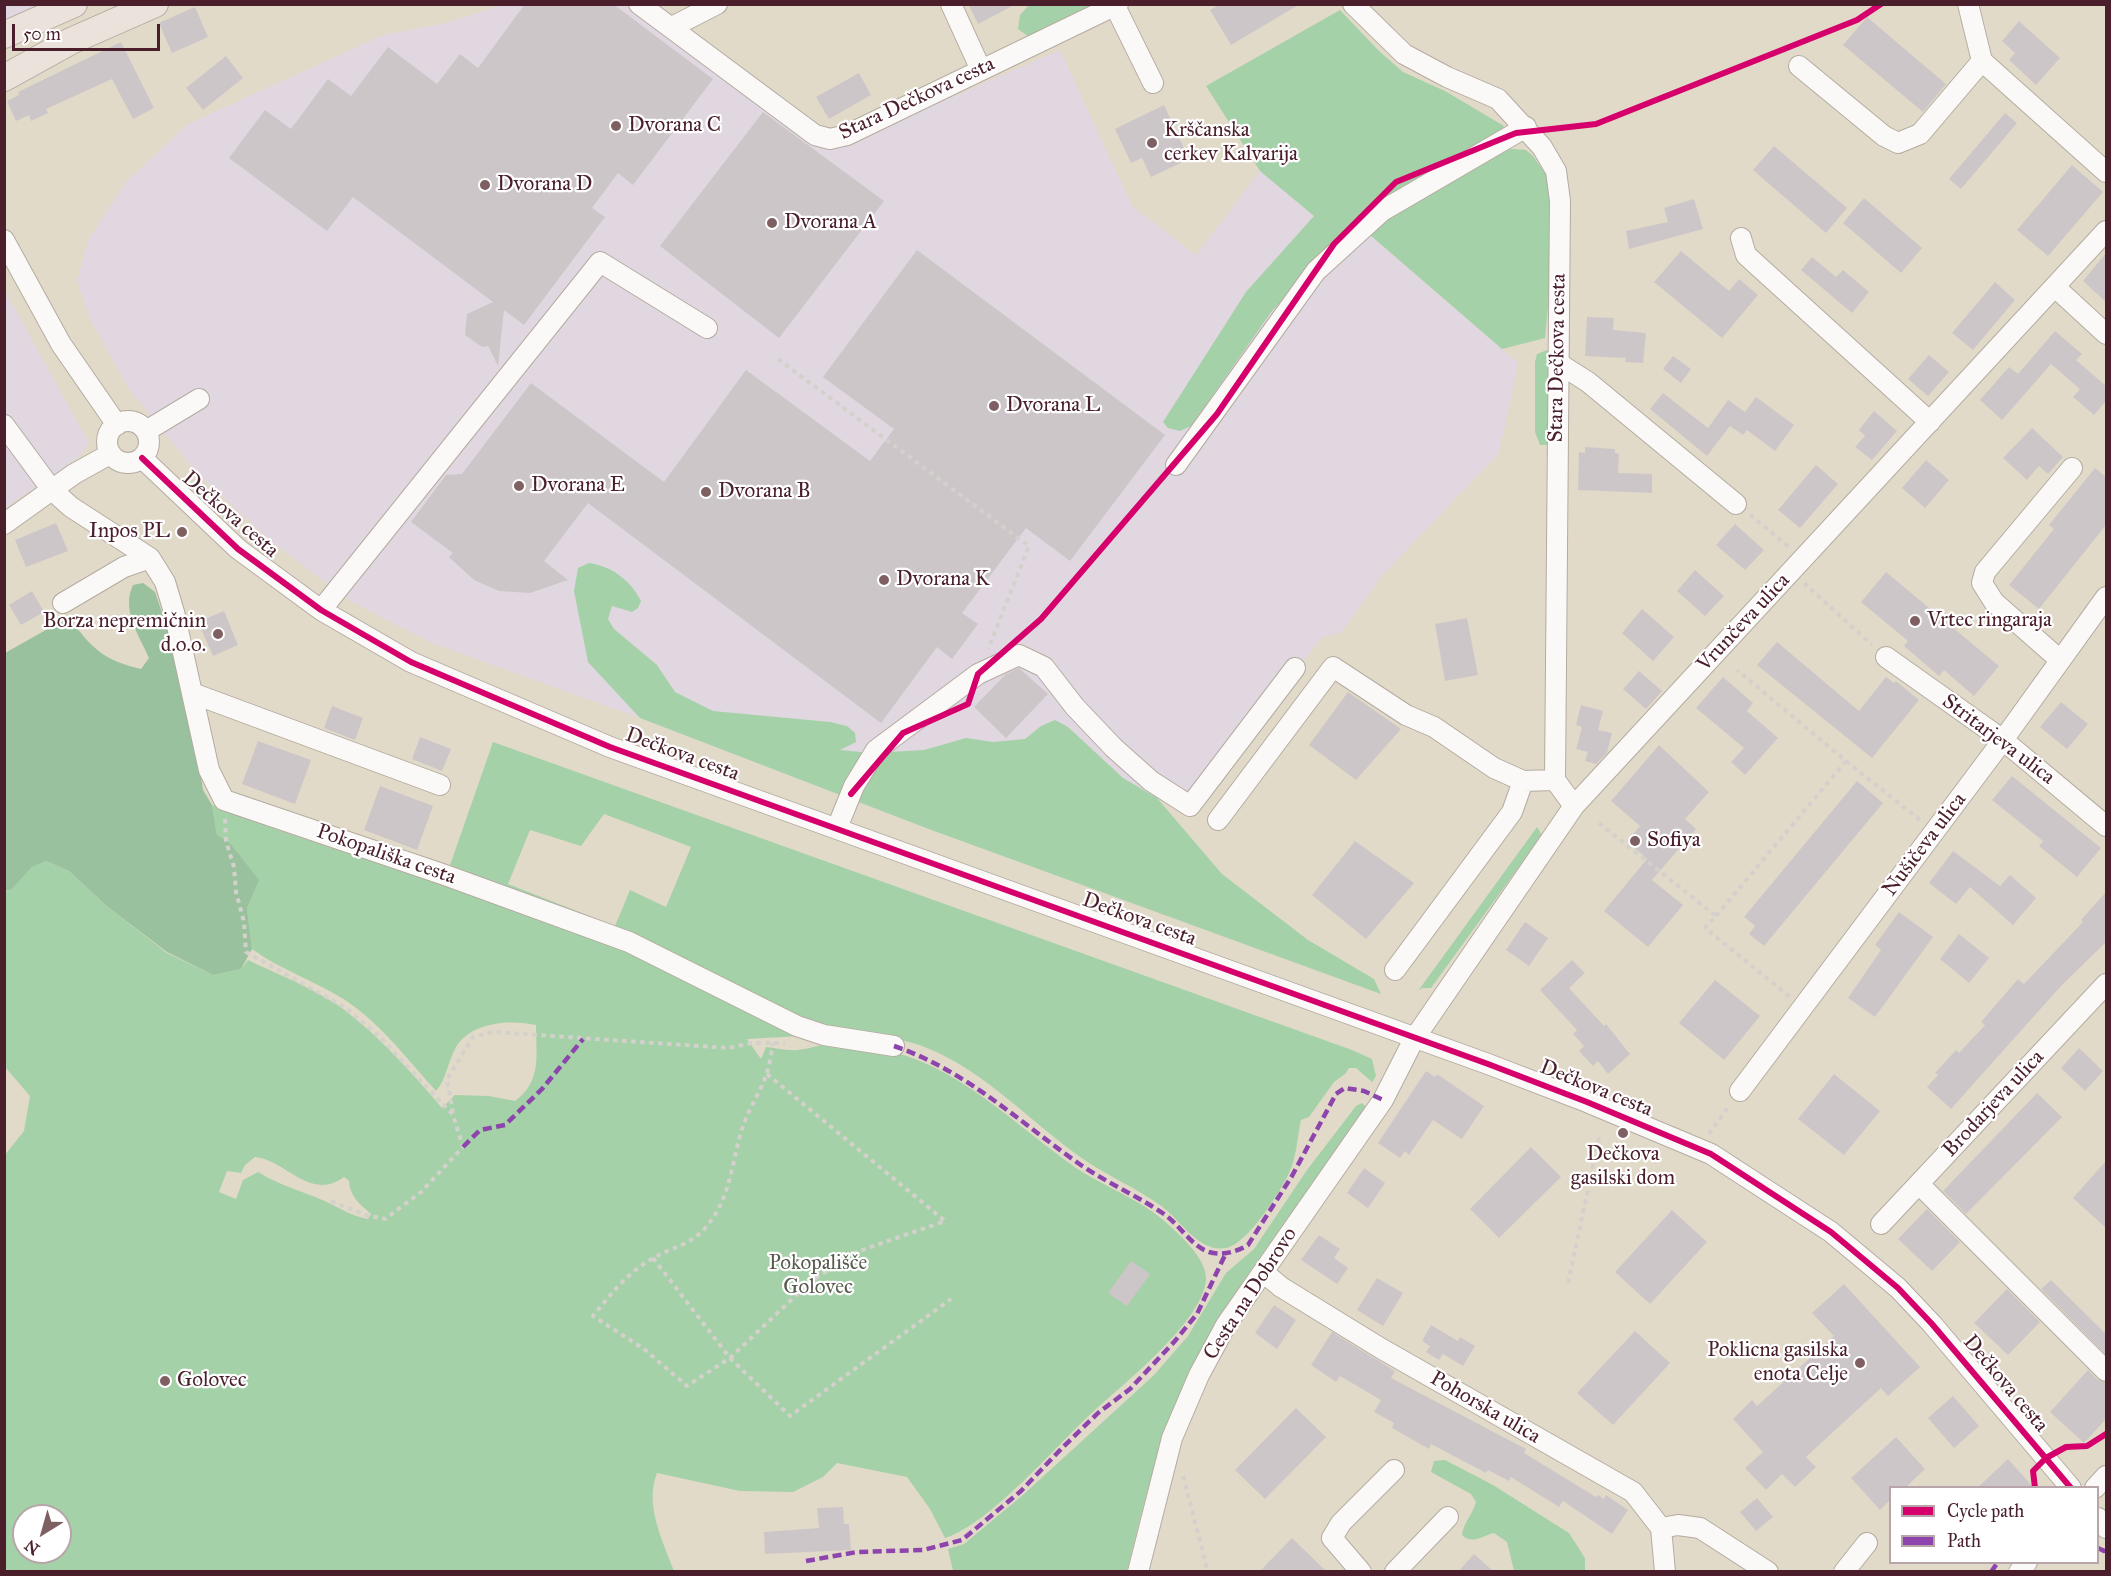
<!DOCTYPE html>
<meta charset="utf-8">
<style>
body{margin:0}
#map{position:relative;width:2111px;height:1576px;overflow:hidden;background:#e2dac8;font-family:"IM FELL Great Primer",serif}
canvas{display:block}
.frame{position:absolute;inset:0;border:6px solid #4a1f2b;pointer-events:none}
.legend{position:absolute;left:1889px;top:1486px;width:210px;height:78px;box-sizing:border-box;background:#fff;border:2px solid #b7a5aa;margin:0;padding:8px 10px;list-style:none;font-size:18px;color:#4a1f2b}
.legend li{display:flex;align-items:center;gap:12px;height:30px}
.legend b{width:30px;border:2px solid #b7a5aa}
.north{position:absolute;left:12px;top:1504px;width:60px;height:60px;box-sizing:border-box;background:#fff;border:2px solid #b7a5aa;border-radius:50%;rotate:217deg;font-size:16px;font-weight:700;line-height:24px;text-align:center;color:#4a1f2b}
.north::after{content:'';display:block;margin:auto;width:21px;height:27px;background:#7f6062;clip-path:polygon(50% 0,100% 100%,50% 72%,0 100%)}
.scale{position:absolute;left:12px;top:24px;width:148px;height:27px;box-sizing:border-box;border:3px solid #4a1f2b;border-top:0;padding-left:8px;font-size:18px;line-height:21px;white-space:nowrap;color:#4a1f2b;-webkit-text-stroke:4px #fff;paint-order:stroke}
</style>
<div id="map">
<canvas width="2111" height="1576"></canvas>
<div class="frame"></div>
<ul class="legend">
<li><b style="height:8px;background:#d6006c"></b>Cycle path</li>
<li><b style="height:8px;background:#8e44ad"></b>Path</li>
</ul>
<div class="north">N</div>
<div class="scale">50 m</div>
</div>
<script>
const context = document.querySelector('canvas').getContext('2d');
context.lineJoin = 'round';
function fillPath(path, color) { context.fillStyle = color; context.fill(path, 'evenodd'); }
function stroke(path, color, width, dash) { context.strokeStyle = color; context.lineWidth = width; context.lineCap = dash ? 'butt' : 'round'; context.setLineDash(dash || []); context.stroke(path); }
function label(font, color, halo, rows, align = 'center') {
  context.font = font + ' "IM FELL Great Primer",serif'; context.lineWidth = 4.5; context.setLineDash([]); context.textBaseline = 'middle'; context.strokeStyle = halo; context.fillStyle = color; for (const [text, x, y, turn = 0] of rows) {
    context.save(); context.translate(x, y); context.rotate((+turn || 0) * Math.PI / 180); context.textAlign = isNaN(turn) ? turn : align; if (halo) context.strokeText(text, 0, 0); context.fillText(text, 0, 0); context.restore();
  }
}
fillPath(new Path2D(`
 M5,4H40V5L5,20Z
 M502,5H627L815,144L842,145L1060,50L1132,206L1196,255L1260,171L1314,216L1355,222L1518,363L1499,453L1380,578L1341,633L1322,637L1190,806L1157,798L926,828L640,718L432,643L352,602L269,540L197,473L128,388L91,321L77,281L88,240L126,182L188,124L383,35L446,23Z
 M4,289L89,443L79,457L5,508Z`), '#e1d7e0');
fillPath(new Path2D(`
 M1029,5H1093L1070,20L1029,37L1018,29L1020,15Z
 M1340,10L1379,51L1403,72L1445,91L1504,126L1501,131L1502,148L1526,150L1533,156L1547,176L1551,202V276L1545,338L1502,349L1355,222L1272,311L1191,426L1180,431L1168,428L1163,422L1246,292L1314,216L1260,171L1206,86Z
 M1547,350L1551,353L1549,436L1548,445H1540L1535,432V362L1537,354Z
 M589,563C612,566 631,581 641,601L638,608L632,612L612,606L608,619L614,629L657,665L675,692L713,711L830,722L847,726L855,733L856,742L840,750L871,753L924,750L966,738L993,742L1025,739L1041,726L1055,720L1068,727L1123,778L1157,798L1222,874L1308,940L1374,979L1381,994L926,828L640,718L588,662L574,591L578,568Z
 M493,742L1352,1050L1372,1059L1376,1076L1372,1082L1356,1068H1349L1345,1074L1334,1082L1309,1117L1301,1120C1297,1138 1297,1156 1289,1173C1280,1192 1248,1244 1226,1248C1198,1253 1180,1219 1160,1205C1136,1188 1110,1177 1086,1161C1033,1125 987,1072 927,1048C875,1027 802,1037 747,1039L761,1059L766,1047C776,1048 788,1051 798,1050C808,1049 819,1045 829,1044C846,1043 880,1049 897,1053C965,1072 1019,1128 1076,1168C1103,1186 1137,1198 1162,1219C1177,1232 1207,1258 1206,1279C1204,1320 1125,1383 1096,1409C1057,1444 992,1523 945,1538L930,1509L907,1477L837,1463L823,1477L793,1492L740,1491L657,1473C644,1504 663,1542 674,1571H5L4,1156L24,1131L30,1096L5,1067V892L11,890L32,867L46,861L69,871L109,908L167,953L213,975L241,969L248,960C279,975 321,991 347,1012C383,1040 413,1074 442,1108L455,1095L489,1096L515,1101C542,1081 536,1056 536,1025C509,1019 469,1022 455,1049C448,1062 446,1080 436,1091C408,1060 380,1023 345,1000C315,981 281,970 252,949L247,908L258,880L230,843L217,835L212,805L284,832L452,888L457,876L448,871ZM604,814L691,847L666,907L630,890L615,926L508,884L530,830L581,846ZM255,1157C286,1160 310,1202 344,1177L349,1181C350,1197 360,1204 371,1214L368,1219C350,1216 337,1206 320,1199C299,1190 277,1184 258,1172L243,1180L236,1199L219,1192L227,1171L241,1173L245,1165ZM24,1516H60V1552H24Z
 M1537,827L1542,835L1431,988H1422L1418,991Z
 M1362,1103L1366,1107C1309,1196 1236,1278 1190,1372C1159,1435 1144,1504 1127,1571H953L948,1549L964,1544L1024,1494L1154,1375L1188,1336L1226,1273L1254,1249L1307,1170L1356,1106Z
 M1445,1460L1493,1485L1569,1533L1585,1558V1571H1514L1507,1542L1494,1533C1482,1536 1472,1545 1462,1535C1463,1523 1473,1514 1476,1502L1471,1494L1431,1472L1434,1461Z`), '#a5d1a8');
fillPath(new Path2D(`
 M143,583L155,592L171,639L197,750L203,790L212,805L217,835L230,843L259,880L247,908L252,949L241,969L213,975L167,952L109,908L69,871L46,861L32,867L11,890L5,891V653L69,617C91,648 103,660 141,669L149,658C139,635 121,610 133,585Z`), '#99c19d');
fillPath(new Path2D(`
 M525,4H613L713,79L633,185L618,173L592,208L605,217L524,325L504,310L498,366L488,346L482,347L465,335L467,314L493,302L353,197L327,231L229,158L265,110L291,129L328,79L351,96L388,47L437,84L460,54L478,68Z
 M968,4H1016L978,24Z
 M1220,4H1300L1231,45L1210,10Z
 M195,7L208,37L172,53L159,23Z
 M1867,17L1946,84L1923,112L1843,45Z
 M2019,21L2060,58L2036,85L2009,60L2015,53L2002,41Z
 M121,42L154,108L133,119L112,79L46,109L48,113L31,121L29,115L16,121L7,101L19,95L18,92Z
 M226,56L243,78L203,110L186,88Z
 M859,73L871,95L829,119L816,97Z
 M1164,105L1189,159L1151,177L1142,158L1131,163L1115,129Z
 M763,112L884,201L779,338L660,246Z
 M2005,113L2017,123L1961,189L1949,179Z
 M1774,146L1847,208L1826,233L1753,170Z
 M2072,165L2103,192L2048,256L2017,230Z
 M1864,198L1922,248L1901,273L1843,223Z
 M1694,199L1703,229L1629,249L1626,231L1668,222L1664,208Z
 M917,250L1165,435L1070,561L1026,528L962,613L978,624L952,659L937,647L881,723L588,503L544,561L568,580L530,593L499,591L474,580L449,557L453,553L411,522L446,475L462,474L531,383L664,482L746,370L870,461L894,429L823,377Z
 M1681,251L1729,291L1739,279L1758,295L1722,338L1654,282Z
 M2106,253V302L2083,281Z
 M1812,257L1836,277L1843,270L1869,292L1852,313L1801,270Z
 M1995,282L2015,300L1973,350L1952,333Z
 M1587,317L1614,318L1613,330L1646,333L1643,363L1625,362L1626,358L1585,356Z
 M2055,331L2082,354L2076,360L2106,386V401L2094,415L2073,397L2080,389L2051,364L2002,420L1980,400L2009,367L2018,374Z
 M1929,355L1949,372L1928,396L1908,379Z
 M1673,356L1691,369L1681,383L1663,369Z
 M1663,393L1708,428L1728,400L1745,412L1756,397L1794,425L1775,451L1747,430L1743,435L1730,426L1707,456L1650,409Z
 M1874,411L1897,431L1872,460L1855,447L1865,436L1859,430Z
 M2032,428L2063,457L2048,474L2039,466L2027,480L2003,458Z
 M1585,447L1615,449V453L1619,454L1618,473L1652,474V493L1578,490L1579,452L1585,453Z
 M1926,460L1949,480L1925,508L1902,488Z
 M1816,465L1838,484L1800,528L1778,510Z
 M2095,468L2106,477V525L2039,609L2009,585L2054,529L2049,525Z
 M56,523L68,551L26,567L15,540Z
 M1735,524L1764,550L1745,570L1716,545Z
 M1695,570L1724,596L1705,616L1677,591Z
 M1886,572L1999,666L1974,696L1944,670L1939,676L1904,646L1908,641L1861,602Z
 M32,591L44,612L21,625L9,605Z
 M1642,609L1674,637L1653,661L1622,633Z
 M224,611L238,645L213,656L198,622Z
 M1467,618L1478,675L1445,681L1435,624Z
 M1777,642L1859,711L1886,677L1894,683L1896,681L1919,700L1872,758L1757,665Z
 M1019,668L1048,694L1006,738L974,707L1006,674Z
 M1639,671L1662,691L1646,709L1623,689Z
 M1723,677L1753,703L1747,711L1778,738L1745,775L1731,762L1744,748L1696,708Z
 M1348,692L1401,729L1356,780L1309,745Z
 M2061,702L2088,724L2067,749L2040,727Z
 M1581,705L1603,711L1598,730L1612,733L1607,753L1596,764L1585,761L1588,752L1576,749L1582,727L1576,725Z
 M332,706L363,718L355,740L324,728Z
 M420,737L451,749L442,771L412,759Z
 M258,741L311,760L295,804L242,784Z
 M1659,745L1709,792L1685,819L1696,829L1652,880L1683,905L1648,947L1604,911L1647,859L1627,841L1640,826L1611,801Z
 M2012,776L2101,848L2077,877L2039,846L2043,841L1992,800Z
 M1857,781L1883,803L1764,946L1749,934L1755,926L1744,917Z
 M380,786L433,806L417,850L364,830Z
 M1355,841L1414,883L1366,939L1312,895Z
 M1953,851L2000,886L2010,875L2036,898L2013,925L1970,887L1956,904L1929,883Z
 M2106,892V942L2061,986L1951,1109L1927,1087L1938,1075L1935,1073L1956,1050L1959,1053L1985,1025L1981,1022L2018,979L2024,984L2083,922L2081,920Z
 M1899,912L1933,937L1875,1017L1848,998L1881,950L1875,945Z
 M1525,922L1548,938L1529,966L1506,950Z
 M1959,934L1989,958L1969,983L1940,959Z
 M1572,960L1585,973L1569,988L1604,1026L1606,1024L1630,1054L1608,1074L1598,1061L1593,1066L1579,1051L1584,1046L1573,1034L1577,1030L1540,990Z
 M1715,980L1760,1016L1724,1060L1679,1023Z
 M2079,1048L2103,1071L2085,1091L2061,1068Z
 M1426,1071L1435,1077L1437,1074L1484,1106L1462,1139L1433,1120L1409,1155L1405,1151L1400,1158L1378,1143Z
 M1834,1074L1880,1111L1844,1155L1798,1119Z
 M2037,1093L2062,1117L1966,1214L1943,1191Z
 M1531,1147L1561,1177L1499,1238L1470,1209Z
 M2106,1161V1228L2073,1198Z
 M1364,1168L1385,1183L1368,1208L1347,1193Z
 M1927,1209L1960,1242L1932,1271L1898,1239Z
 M1672,1210L1707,1242L1650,1304L1615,1272Z
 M1319,1235L1340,1249L1334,1258L1348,1268L1337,1284L1301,1260Z
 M1131,1261L1150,1274L1127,1306L1108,1293Z
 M1377,1278L1403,1293L1383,1326L1357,1310Z
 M2051,1280L2106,1334V1355L2041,1289Z
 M1844,1284L1920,1367L1888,1396L1881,1388L1806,1457L1816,1467L1795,1487L1782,1474L1766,1490L1745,1468L1763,1452L1733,1419L1752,1400L1757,1406L1834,1336L1812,1313Z
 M2007,1289L2040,1322L2008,1355L1974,1323Z
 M1274,1305L1296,1320L1277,1349L1255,1333Z
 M1431,1325L1458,1341L1460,1337L1475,1346L1463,1366L1443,1354L1439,1360L1426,1352L1430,1346L1422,1341Z
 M1635,1331L1670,1363L1613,1425L1577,1393Z
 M1332,1332L1395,1371L1391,1378L1526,1449L1524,1453L1596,1497L1598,1495L1604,1499L1606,1495L1628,1510L1612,1534L1563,1501L1559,1507L1511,1477L1509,1481L1488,1470L1486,1473L1431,1444L1429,1449L1392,1428L1394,1423L1374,1412L1381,1400L1340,1376L1336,1382L1311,1365Z
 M2088,1370L2098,1380L2106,1383V1419L2084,1443L2050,1412Z
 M1953,1396L1979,1426L1954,1448L1928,1418Z
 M1296,1408L1326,1437L1265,1499L1235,1470Z
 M1896,1437L1925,1469L1905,1488H1890V1500L1880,1510L1851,1478Z
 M2008,1459L2034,1488H1977Z
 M1757,1498L1773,1517L1756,1531L1740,1512Z
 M843,1507L844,1524H849L851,1550L765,1554L764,1532L819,1528L817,1508Z
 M1292,1538L1327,1572H1259Z
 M1474,1554L1494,1572H1458Z`), '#cdc6c9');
const minor = new Path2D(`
 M639,4L815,135L830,139L847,135L1118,4
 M951,4L981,70
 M1353,4L1404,54L1447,77L1498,99L1542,147L1556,171L1560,201L1555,780L1574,806
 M1968,4L1982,61L2106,172
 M1115,6L1153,83
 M672,27L717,4
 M1799,66L1884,136L1898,143L1920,134L1982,61
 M1741,238L1746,255L1930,422
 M4,240L61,344L117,425
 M2055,287L2106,334
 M1558,363L1588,382L1736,504
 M107 442a21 21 0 1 1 42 0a21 21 0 1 1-42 0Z
 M4,425L52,490L71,507L150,558L165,582L174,612L209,770L224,800L445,875L629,942L797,1026L824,1035L894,1046
 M146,431L199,399
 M142,458L238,549L321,610L411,662L610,747L1488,1064L1587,1102L1711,1154L1831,1232L1898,1288L1932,1324L2071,1488
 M1176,465L1316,271L1382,211L1526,127
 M4,524L74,474L110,454
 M63,603L124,567L150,558
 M321,610L600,262L707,328
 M1886,657L2003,740L2106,826
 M2060,660L1994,602L1982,583L1985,572L2072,468
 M192,693L440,785
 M1218,820L1333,667L1406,715L1434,727L1494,768L1523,781L1555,780
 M837,828L854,786L876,750L978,674L1019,655L1044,667L1075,707L1114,748L1151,781L1190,806L1295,668
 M1395,970L1512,812L1523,781
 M1740,1091L2003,740L2106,597
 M1919,1184L2106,1371
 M1881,1224L2106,984
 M1263,1272L1281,1287L1382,1349L1633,1492L1661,1528L1665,1572
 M2095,1488L2106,1476
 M2098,1518L2106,1528
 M1661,1528L1678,1525L1700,1528L1768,1572
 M1138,1572L1172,1438L1199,1375L1226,1325L1383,1100L1414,1039L1574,806L2106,231
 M1361,1572L1332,1538L1341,1523L1394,1470
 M1395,1572L1448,1517
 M1844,1572L1867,1543
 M2019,1572L2027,1562`);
const major = new Path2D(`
 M4,35L74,4
 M4,78L71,41L155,4`);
stroke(minor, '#b4aba1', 22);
stroke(major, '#b4aba1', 28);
stroke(new Path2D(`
 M1795,46L1857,20L1881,4
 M1552,129L1596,124L1788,49
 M778,359L1029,546L988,649
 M1750,515L1789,547
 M1804,583L1872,645
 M1022,636L1041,619L1162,478
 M1846,761L1920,820
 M225,819L226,841L234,867L236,892L244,922L246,952L346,1008L380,1037L453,1115L463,1147L421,1192L385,1219L366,1215L328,1200
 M1599,823L1716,916L1705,928L1790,997
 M1716,916L1846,761L1737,670
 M767,1074L945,1221L854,1253L809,1283L730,1358L687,1386L644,1349L593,1316C611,1294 627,1273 652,1259C671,1247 690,1246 706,1227C731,1198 731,1164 742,1129C748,1110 760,1093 766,1075C770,1065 771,1053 773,1043
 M453,1113L447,1079L473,1037L493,1032L728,1048L752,1043H785
 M1709,1134L1729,1106
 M653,1258L730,1358L790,1416L951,1299
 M1568,1283L1600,1133
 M1183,1476L1208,1572`), '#d4d0cb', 4, [4.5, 4.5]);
stroke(minor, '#fbf9f7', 20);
stroke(major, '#ebe3db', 26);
stroke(new Path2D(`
 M894,1046C965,1070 1017,1120 1078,1163C1105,1182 1136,1195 1164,1214C1179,1224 1191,1246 1209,1252C1222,1256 1236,1252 1248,1245L1292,1176L1336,1094L1345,1088L1364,1091L1383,1100
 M463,1147L480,1130L505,1125L542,1089L583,1039
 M2098,1548L2104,1551L2106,1548
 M806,1561L857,1552L923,1550L962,1540L1021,1491L1062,1448L1098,1413L1130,1389L1174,1342L1197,1314L1226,1253
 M1991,1572L1998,1562`), '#8e44ad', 4.5, [9, 4.5]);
stroke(new Path2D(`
 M142,458L238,549L321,610L411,662L610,747L1488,1064L1587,1102L1711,1154L1831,1232L1898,1288L1932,1324L2071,1488
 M851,794L903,733L968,704L978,674L1041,619L1217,414L1334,244L1396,182L1516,133L1596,124L1857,20L1881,4
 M2035,1488L2033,1471L2046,1458L2066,1447L2087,1446L2106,1434`), '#d6006c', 6);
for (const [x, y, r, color] of [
 [616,126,6,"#7f6062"],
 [1152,143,6,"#7f6062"],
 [485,185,6,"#7f6062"],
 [772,223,6,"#7f6062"],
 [994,406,6,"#7f6062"],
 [519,486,6,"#7f6062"],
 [706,492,6,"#7f6062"],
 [182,532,6,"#7f6062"],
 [884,580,6,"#7f6062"],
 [1915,621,6,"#7f6062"],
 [218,634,6,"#7f6062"],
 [1635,841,6,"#7f6062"],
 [1623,1133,6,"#7f6062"],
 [1860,1363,6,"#7f6062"],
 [165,1381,6,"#7f6062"]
]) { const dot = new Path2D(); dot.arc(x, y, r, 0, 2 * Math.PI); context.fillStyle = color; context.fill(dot); stroke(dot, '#fff', 2); }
label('21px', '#4a1f2b', '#fff', [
 ["Stara Dečkova cesta",917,99,-25],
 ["Stara Dečkova cesta",1558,358,-89],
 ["Dečkova cesta",230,515,41],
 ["Vrunčeva ulica",1744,623,-47],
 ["Stritarjeva ulica",1998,740,37],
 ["Dečkova cesta",682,755,20],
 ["Nušičeva ulica",1925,845,-53],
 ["Pokopališka cesta",386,855,19],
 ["Dečkova cesta",1139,920,20],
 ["Dečkova cesta",1596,1089,22],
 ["Brodarjeva ulica",1994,1104,-47],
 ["Cesta na Dobrovo",1251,1294,-57],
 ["Dečkova cesta",2005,1384,50],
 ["Pohorska ulica",1485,1408,30]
]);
label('21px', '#4a1f2b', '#fff', [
 ["Dvorana C",628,126],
 ["Krščanska",1164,131],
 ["cerkev Kalvarija",1164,155],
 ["Dvorana D",497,185],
 ["Dvorana A",784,223],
 ["Dvorana L",1006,406],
 ["Dvorana E",531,486],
 ["Dvorana B",718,492],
 ["Inpos PL",170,532,"right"],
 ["Dvorana K",896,580],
 ["Vrtec ringaraja",1927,621],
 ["Borza nepremičnin",206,622,"right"],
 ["d.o.o.",206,646,"right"],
 ["Sofiya",1647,841],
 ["Dečkova",1623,1155,"center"],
 ["gasilski dom",1623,1179,"center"],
 ["Poklicna gasilska",1848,1351,"right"],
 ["enota Celje",1848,1375,"right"],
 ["Golovec",177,1381]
], 'left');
label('21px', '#585a4e', '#fff', [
 ["Pokopališče",818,1264],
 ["Golovec",818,1288]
]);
</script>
